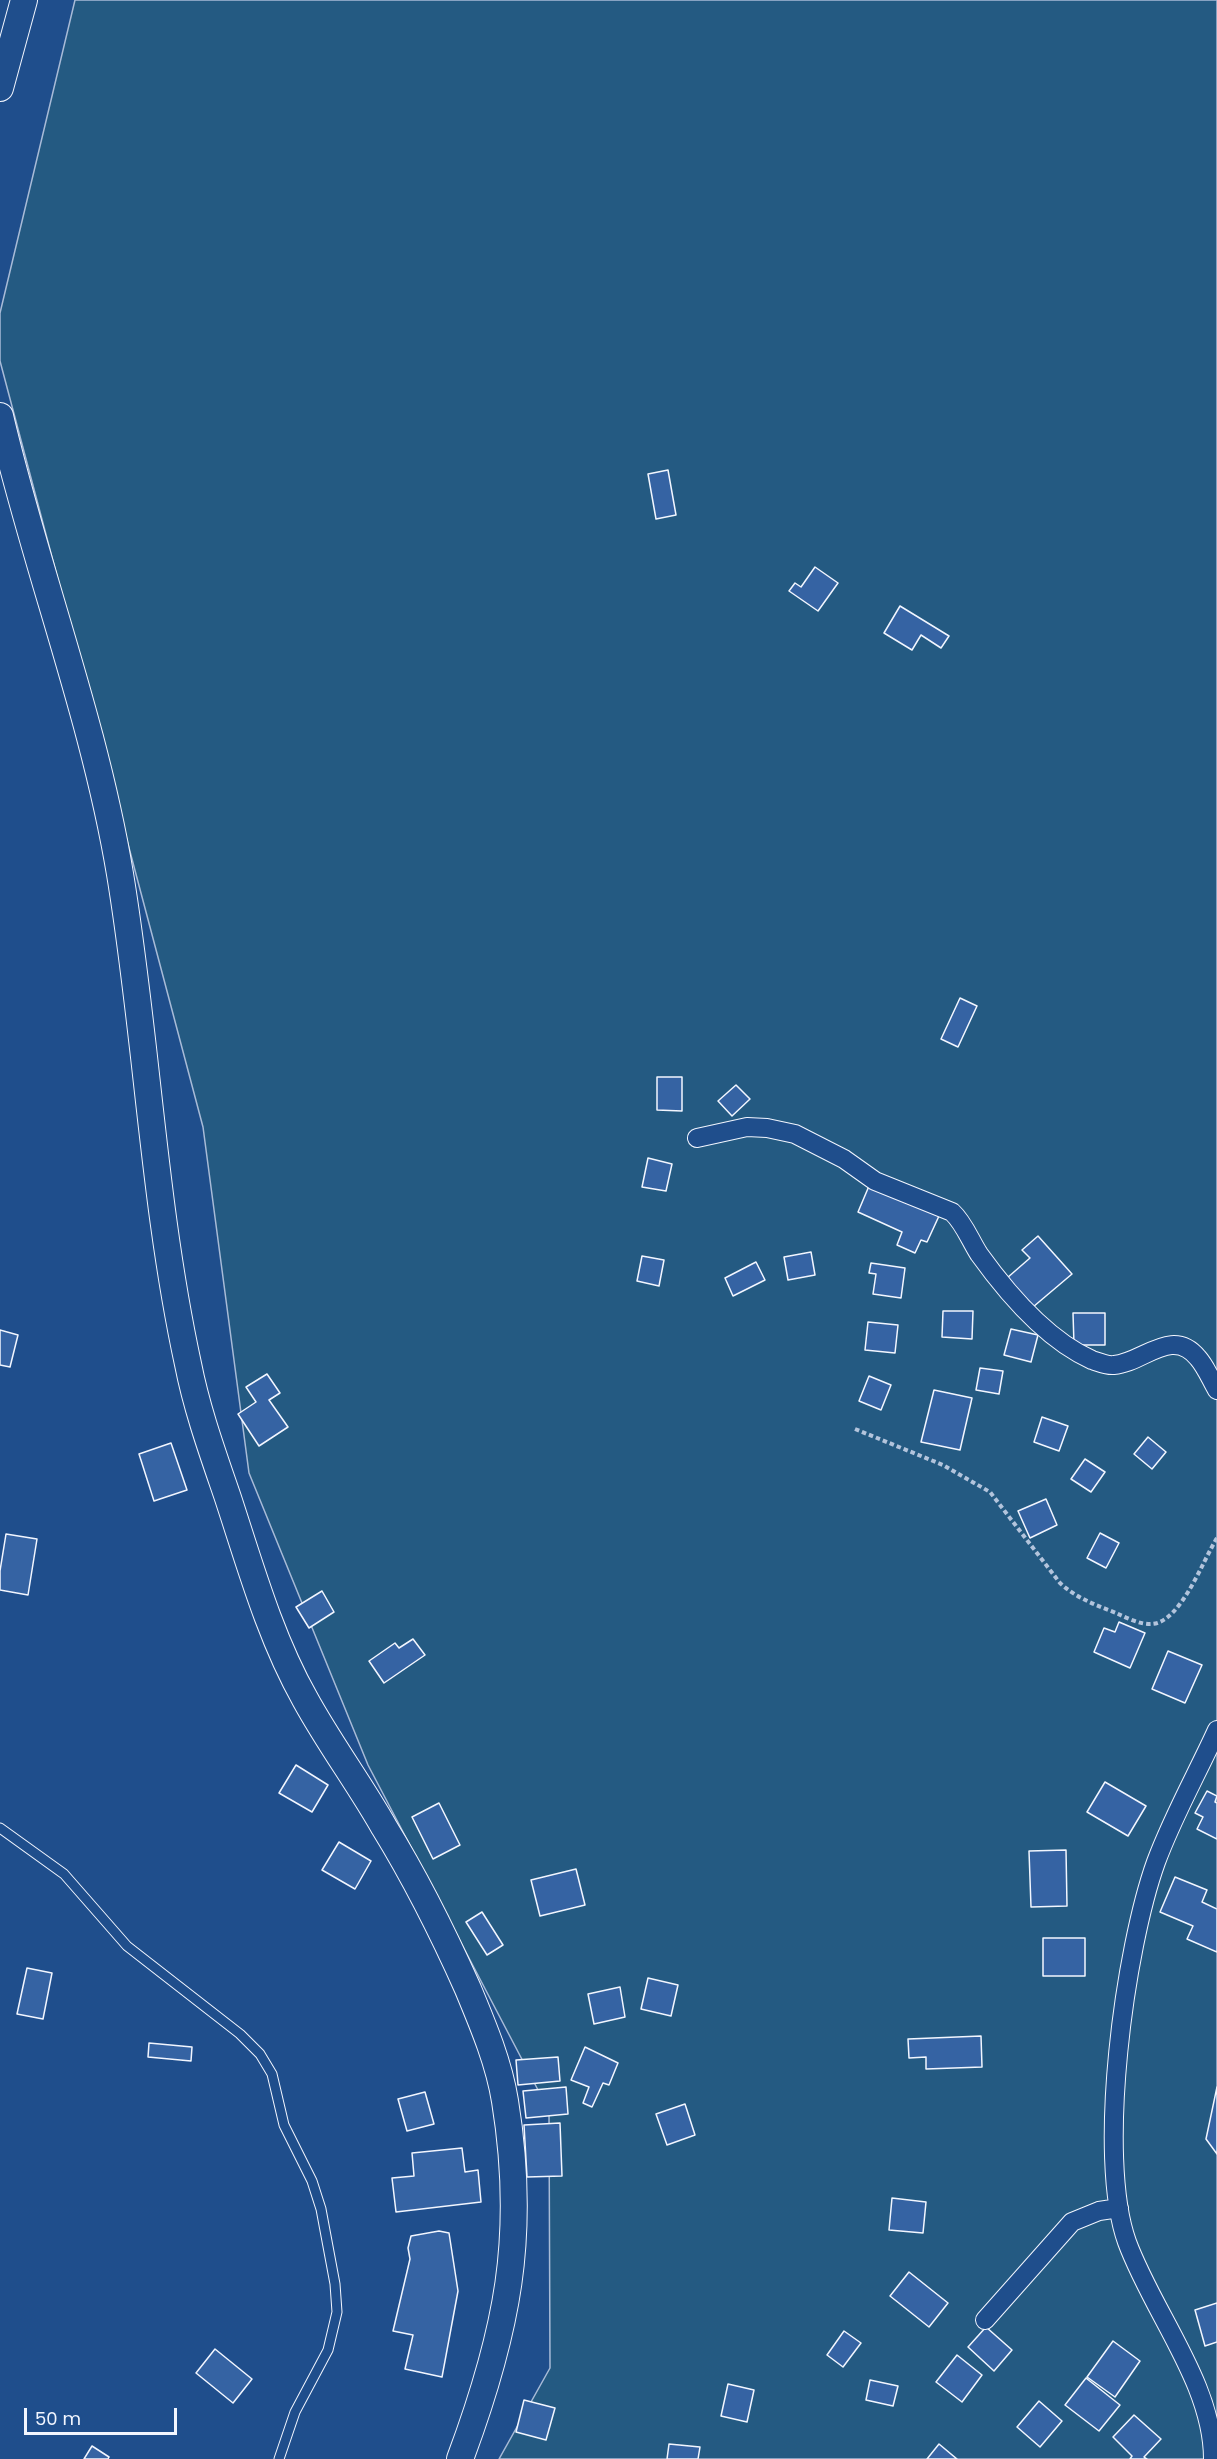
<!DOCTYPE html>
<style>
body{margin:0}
#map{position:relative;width:1217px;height:2459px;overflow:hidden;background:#1f4e8c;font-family:Poppins,sans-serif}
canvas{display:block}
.scale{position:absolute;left:24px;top:2408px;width:153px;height:27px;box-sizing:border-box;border:3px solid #f2f6ff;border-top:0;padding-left:8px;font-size:18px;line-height:21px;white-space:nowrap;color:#f2f6ff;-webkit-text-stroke:4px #1f4e8c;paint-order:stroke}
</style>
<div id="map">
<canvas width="1217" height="2459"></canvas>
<div class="scale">50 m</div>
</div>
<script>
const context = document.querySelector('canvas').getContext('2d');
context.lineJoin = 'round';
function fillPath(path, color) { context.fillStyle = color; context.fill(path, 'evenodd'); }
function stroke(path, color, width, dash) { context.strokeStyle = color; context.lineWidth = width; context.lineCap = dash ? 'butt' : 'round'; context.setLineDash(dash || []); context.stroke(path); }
const green = new Path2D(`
 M75,0H1217V2459H499L550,2368L549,2111L368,1765L249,1473L203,1127L0,361V313Z`);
fillPath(green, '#245a82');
stroke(green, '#a8bbd7', 1.5);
const building = new Path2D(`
 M668,470L676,515L656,519L648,474Z
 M815,567L838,583L818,611L789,591L795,583L801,587Z
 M900,606L949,636L941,648L921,635L912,650L884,633Z
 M960,998L977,1006L958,1047L941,1039Z
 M657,1077H682V1111L657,1110Z
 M736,1085L750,1099L732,1116L718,1101Z
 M648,1158L672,1164L666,1191L642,1187Z
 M869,1186L939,1216L927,1242L921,1240L915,1253L897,1245L902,1232L858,1212Z
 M1038,1236L1072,1274L1033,1307L1007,1278L1030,1258L1022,1250Z
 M811,1252L815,1275L788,1280L784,1257Z
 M642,1256L664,1260L659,1286L637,1281Z
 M756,1262L765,1280L733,1296L725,1278Z
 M871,1263L905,1268L901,1298L873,1294L876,1274L869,1273Z
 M943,1311H973L972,1339L942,1337Z
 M1073,1313H1105V1345H1074Z
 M868,1322L898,1325L895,1353L865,1350Z
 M1011,1329L1038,1335L1031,1362L1004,1355Z
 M0,1330L18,1335L10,1367L0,1365Z
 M980,1368L1003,1371L999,1394L976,1390Z
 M267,1374L280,1393L269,1400L288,1427L259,1446L238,1414L256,1402L246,1387Z
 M869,1376L891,1385L881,1410L859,1401Z
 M934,1390L972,1398L960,1450L921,1442Z
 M1042,1417L1068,1426L1059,1451L1034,1442Z
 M1148,1437L1166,1452L1152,1469L1134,1454Z
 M171,1443L187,1490L154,1501L139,1454Z
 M1085,1459L1105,1472L1091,1492L1071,1479Z
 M1046,1499L1057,1525L1030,1538L1018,1511Z
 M1100,1533L1119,1543L1106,1568L1087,1558Z
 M6,1534L37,1539L28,1595L0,1590V1571Z
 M322,1591L334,1612L309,1628L296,1607Z
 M1119,1622L1145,1633L1130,1668L1094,1652L1104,1628L1115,1632Z
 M413,1639L425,1655L384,1683L369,1661L395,1643L399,1648Z
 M1168,1651L1202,1665L1185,1703L1152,1689Z
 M296,1765L328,1785L312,1812L279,1793Z
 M1105,1782L1146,1806L1128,1836L1087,1812Z
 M1207,1791L1217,1796L1215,1802L1217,1803V1839L1197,1829L1203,1817L1195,1813Z
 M439,1803L460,1845L433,1859L412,1817Z
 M339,1842L371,1861L355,1889L322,1870Z
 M1066,1850L1067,1906L1031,1907L1029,1851Z
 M576,1869L585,1905L540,1916L531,1880Z
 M1175,1877L1207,1890L1202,1902L1217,1909V1952L1187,1939L1193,1926L1160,1912Z
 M482,1912L503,1945L487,1955L466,1922Z
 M1043,1938H1085V1976H1043Z
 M27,1968L52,1973L43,2019L17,2014Z
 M648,1978L678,1985L671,2016L641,2009Z
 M620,1987L625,2017L594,2024L588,1994Z
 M981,2036L982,2067L926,2069V2057L909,2058L908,2039Z
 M149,2043L192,2047L191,2061L148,2057Z
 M585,2047L618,2063L609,2085L603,2083L592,2107L583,2103L589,2087L571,2080Z
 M558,2057L560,2081L518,2085L516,2060Z
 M566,2087L568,2114L526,2118L523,2091Z
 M1217,2087V2154L1206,2139Z
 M425,2092L434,2124L407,2131L398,2099Z
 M685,2104L695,2135L667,2145L656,2114Z
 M560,2123L562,2176L527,2177L524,2125Z
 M462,2148L465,2172L478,2170L481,2202L396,2212L392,2178L414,2176L412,2153Z
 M892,2198L926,2202L923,2233L889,2230Z
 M439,2231L449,2233L458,2291L442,2377L405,2369L413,2335L393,2331L410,2259L408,2248L411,2236Z
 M909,2272L948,2303L929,2327L890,2296Z
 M1217,2303V2342L1205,2346L1195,2310Z
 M986,2327L1012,2350L994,2371L968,2347Z
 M844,2331L861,2343L843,2367L827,2355Z
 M1113,2341L1140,2361L1115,2397L1087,2377Z
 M215,2349L252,2379L233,2403L196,2373Z
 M957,2355L982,2375L962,2402L936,2382Z
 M1086,2378L1120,2405L1099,2431L1065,2405Z
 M870,2380L898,2386L893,2406L866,2400Z
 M728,2384L754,2390L747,2422L721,2416Z
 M524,2400L555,2408L546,2440L516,2432Z
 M1039,2401L1062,2421L1040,2447L1017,2427Z
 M1134,2415L1161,2439L1144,2457L1147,2459H1130L1132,2456L1113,2437Z
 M669,2444L700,2447L698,2459H667Z
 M939,2444L957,2459H927Z
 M92,2446L109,2457L108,2459H84Z`);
fillPath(building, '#3563a3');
stroke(building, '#f2f6ff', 1.5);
const lane = new Path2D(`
 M0,1828L64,1874L127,1946L240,2034L260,2054L272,2074L284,2125L312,2181L321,2209L335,2284L337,2312L328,2350L295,2412L279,2459`);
const street = new Path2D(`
 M697,1138L747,1127L767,1128L795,1134L844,1159L875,1181L952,1212C964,1223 970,1240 979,1254C1007,1293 1047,1340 1092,1360C1098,1362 1108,1366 1114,1365C1143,1363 1172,1326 1198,1358C1206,1367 1211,1380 1217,1390
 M985,2320L1072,2222L1099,2211L1119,2208
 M1213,2459C1213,2384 1153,2313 1127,2242C1096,2156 1125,1948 1156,1862C1173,1816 1197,1774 1217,1730`);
const secondary = new Path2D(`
 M0,88L24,0
 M0,416C36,570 94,718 120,874C147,1037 153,1202 188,1364C197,1410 213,1454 228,1498C250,1565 270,1637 305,1699C329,1743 359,1783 384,1827C416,1879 443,1933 468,1989C483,2025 499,2063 505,2101C527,2236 507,2333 460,2459`);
stroke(lane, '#f2f6ff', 11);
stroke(street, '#f2f6ff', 20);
stroke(secondary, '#f2f6ff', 28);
stroke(new Path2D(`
 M855,1429L943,1465L990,1492L1060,1583C1076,1598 1096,1605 1116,1613C1127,1618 1141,1625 1152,1624C1181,1622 1203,1560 1217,1538`), '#b3c4dc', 4, [4.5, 3]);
stroke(lane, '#1f4e8c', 9);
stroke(street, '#1f4e8c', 18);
stroke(secondary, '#1f4e8c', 26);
</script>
